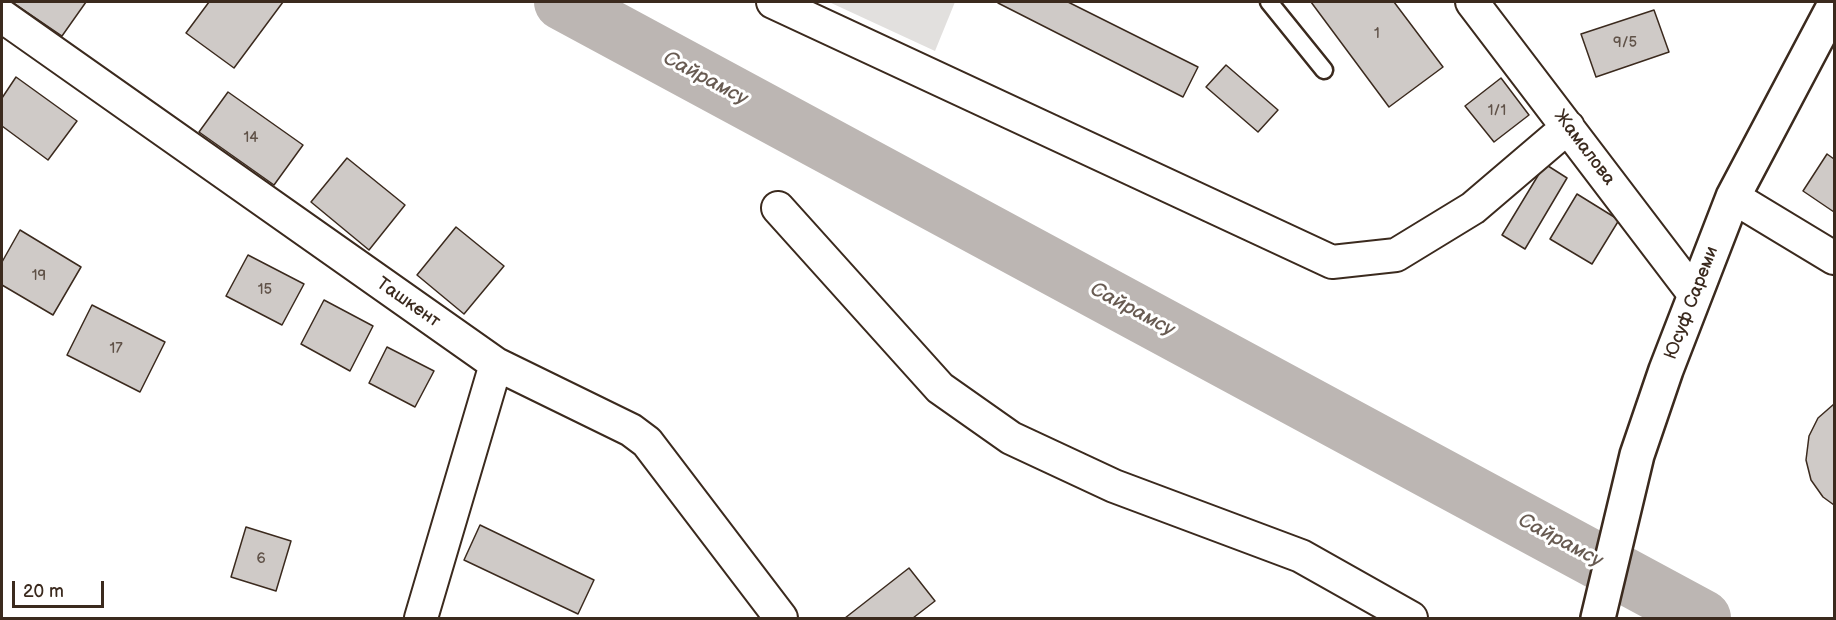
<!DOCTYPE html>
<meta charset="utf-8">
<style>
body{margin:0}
#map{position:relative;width:1836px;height:620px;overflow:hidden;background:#fff;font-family:"Balsamiq Sans",sans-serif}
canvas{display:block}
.frame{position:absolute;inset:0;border:3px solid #3b2a1e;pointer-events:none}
.scale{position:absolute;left:12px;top:581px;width:92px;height:27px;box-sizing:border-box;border:3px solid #3b2a1e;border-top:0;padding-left:8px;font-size:18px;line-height:21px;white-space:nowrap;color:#3b2a1e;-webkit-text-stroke:4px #fff;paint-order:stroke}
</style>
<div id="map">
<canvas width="1836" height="620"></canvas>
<div class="frame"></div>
<div class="scale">20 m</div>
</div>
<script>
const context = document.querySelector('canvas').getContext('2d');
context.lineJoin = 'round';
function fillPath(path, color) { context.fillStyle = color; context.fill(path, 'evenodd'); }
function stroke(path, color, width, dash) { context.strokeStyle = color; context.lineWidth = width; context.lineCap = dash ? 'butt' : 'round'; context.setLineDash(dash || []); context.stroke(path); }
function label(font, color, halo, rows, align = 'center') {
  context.font = font + ' "Balsamiq Sans",sans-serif'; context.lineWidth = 6; context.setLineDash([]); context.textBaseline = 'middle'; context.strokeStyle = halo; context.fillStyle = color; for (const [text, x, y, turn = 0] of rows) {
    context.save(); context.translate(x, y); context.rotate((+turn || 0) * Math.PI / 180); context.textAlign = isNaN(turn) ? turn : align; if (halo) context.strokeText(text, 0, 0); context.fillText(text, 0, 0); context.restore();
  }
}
fillPath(new Path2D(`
 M829,2H955L935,51Z`), '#e2e0de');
stroke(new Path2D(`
 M562,2L1703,618`), '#bcb6b3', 56);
const building = new Path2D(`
 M12,2H86L62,36Z
 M209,2H283L234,68L186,33Z
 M999,2H1068L1198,67L1183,97L998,3Z
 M1311,2H1394L1443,67L1389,107Z
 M1654,10L1669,52L1596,77L1581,34Z
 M1226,65L1278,110L1258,132L1206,87Z
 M16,77L77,121L48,160L2,126V98Z
 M1501,78L1529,115L1494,142L1465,106Z
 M228,92L303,145L274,185L199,132Z
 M1827,154L1834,159V212L1803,191Z
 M347,158L405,205L369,250L311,202Z
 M1545,164L1567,178L1525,249L1502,235Z
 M1577,194L1619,220L1592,264L1550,239Z
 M456,227L504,266L464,314L417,275Z
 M20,230L81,267L53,315L2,285V262Z
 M248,255L304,284L282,325L226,296Z
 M324,300L373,326L350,371L301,344Z
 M92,305L165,342L140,392L67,355Z
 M387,347L434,371L415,407L369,383Z
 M1834,404V505L1823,497L1811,480L1806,460L1809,436L1818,418Z
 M480,525L594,580L578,614L464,560Z
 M246,527L291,541L276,591L231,577Z
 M909,568L935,601L913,618H845Z`);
fillPath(building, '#cfcac7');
stroke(building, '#3b2a1e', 1.5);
const service = new Path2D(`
 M1269,2L1324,70`);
const minor = new Path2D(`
 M773,2L1332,262L1396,255L1473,208L1568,127
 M1472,2L1695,295
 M2,16L496,364L631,430L647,442L781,618
 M1733,197L1834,258
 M778,208L940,388L1011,438L1114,486L1301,556L1411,618
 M421,618L496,364`);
const secondary = new Path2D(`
 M1598,618L1637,455L1666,370L1733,197L1834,6`);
stroke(service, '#3b2a1e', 21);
stroke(minor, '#3b2a1e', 36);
stroke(secondary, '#3b2a1e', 38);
stroke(service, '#fff', 16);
stroke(minor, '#fff', 32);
stroke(secondary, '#fff', 33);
label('15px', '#605248', null, [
 ["1",1377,34],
 ["9/5",1625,43],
 ["1/1",1497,111],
 ["14",251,138],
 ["19",39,276],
 ["15",265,290],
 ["17",116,349],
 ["6",261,559]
]);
label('18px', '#3b2a1e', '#fff', [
 ["Жамалова",1584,148,53],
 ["Ташкент",408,303,35],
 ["Юсуф Сареми",1692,303,-69]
]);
label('italic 20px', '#685b52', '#fff', [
 ["Сайрамсу",705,79,28],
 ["Сайрамсу",1132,310,28],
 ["Сайрамсу",1560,541,28]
]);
</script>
